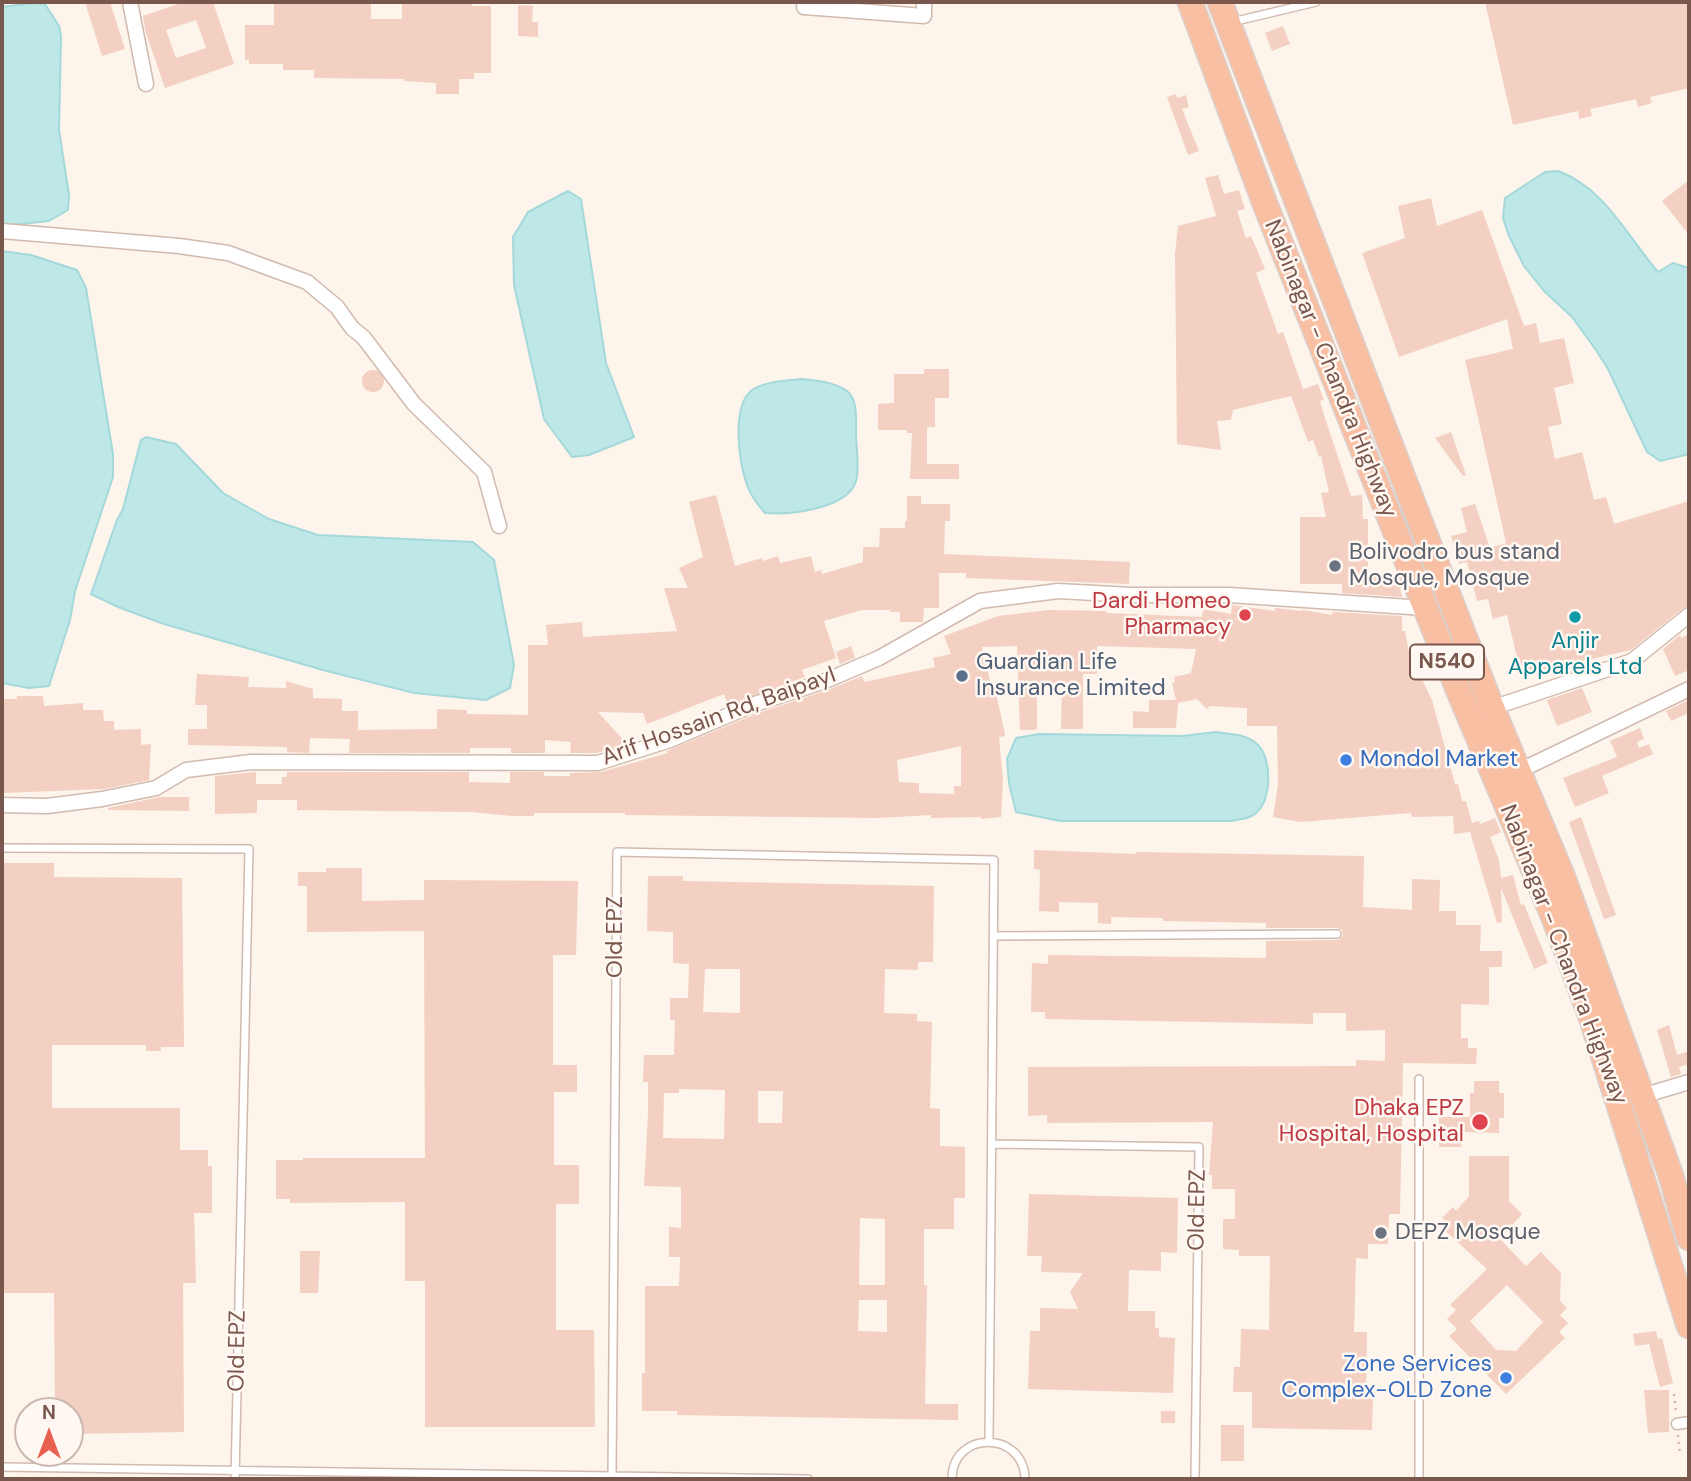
<!DOCTYPE html>
<style>
body{margin:0}
#map{position:relative;width:1691px;height:1481px;overflow:hidden;background:#fdf4eb;font-family:"DM Sans",sans-serif}
canvas{display:block}
.frame{position:absolute;inset:0;border:4px solid #7a574d;pointer-events:none}
.north{position:absolute;left:14px;top:1397px;width:70px;height:70px;box-sizing:border-box;background:#fff8f2;border:2px solid #cab8b0;border-radius:50%;rotate:0deg;font-size:19px;font-weight:700;line-height:28px;text-align:center;color:#7a574d}
.north::after{content:'';display:block;margin:auto;width:24px;height:32px;background:#e76050;clip-path:polygon(50% 0,100% 100%,50% 72%,0 100%)}
</style>
<div id="map">
<canvas width="1691" height="1481"></canvas>
<div class="frame"></div>
<div class="north">N</div>
</div>
<script>
const context = document.querySelector('canvas').getContext('2d');
context.lineJoin = 'round';
function fillPath(path, color) { context.fillStyle = color; context.fill(path, 'evenodd'); }
function stroke(path, color, width, dash) { context.strokeStyle = color; context.lineWidth = width; context.lineCap = dash ? 'butt' : 'round'; context.setLineDash(dash || []); context.stroke(path); }
function label(font, color, halo, rows, align = 'center') {
  context.font = font + ' "DM Sans",sans-serif'; context.lineWidth = 5; context.setLineDash([]); context.textBaseline = 'middle'; context.strokeStyle = halo; context.fillStyle = color; for (const [text, x, y, turn = 0] of rows) {
    context.save(); context.translate(x, y); context.rotate((+turn || 0) * Math.PI / 180); context.textAlign = isNaN(turn) ? turn : align; if (halo) context.strokeText(text, 0, 0); context.fillText(text, 0, 0); context.restore();
  }
}
const water = new Path2D(`
 M34,3L45,4L59,26L61,36L59,130L69,195L68,210L49,221L2,226V7Z
 M1558,171C1605,188 1627,236 1658,272L1673,263L1689,268V454L1660,461L1647,452L1608,369L1596,350L1572,317L1544,291L1524,266L1509,236L1503,218L1505,198L1545,172Z
 M568,191L581,199L606,363L634,437L589,455L572,457L544,419L514,285L513,237L528,212Z
 M2,251L31,255L77,270L86,288L113,454V477L75,591L70,620L49,686L29,688L2,683Z
 M801,379C815,380 835,382 847,391C858,399 856,421 856,432C856,447 860,467 856,481C848,509 789,515 765,513C758,505 750,495 747,485C739,462 731,406 752,390C765,381 786,381 801,379Z
 M146,437L176,444L223,493L269,519L318,535L473,542L494,560L514,665L510,688L486,700L414,693L323,670L164,624L118,607L91,594L117,520L123,509L141,440Z
 M1216,732C1230,734 1247,734 1258,745C1272,759 1272,799 1257,812C1251,819 1240,819 1231,821H1060L1016,812L1009,783L1007,759L1016,738L1039,734L1182,736Z`);
fillPath(water, '#bee7e8');
stroke(water, '#a4d8da', 2);
fillPath(new Path2D(`
 M85,2H110L125,49L102,56Z
 M184,2H213L234,64L165,88L146,33L143,16ZM196,20L206,48L176,58L166,30Z
 M274,2H371V19H402V2H472V6H491V73H474V79H459V94H436V83L404,81V79L314,78V70H283V64H249V59L245,60V25H274Z
 M1485,2H1689V88L1650,97L1652,103L1638,107L1636,99L1590,109L1592,116L1579,119L1578,111L1513,125Z
 M518,5L533,6L532,22H538V37L518,36Z
 M1283,26L1290,44L1272,51L1265,33Z
 M1176,94L1177,98L1186,95L1189,107L1182,109L1199,151L1188,155L1167,97Z
 M1218,175L1224,194L1239,190L1245,209L1237,211L1246,238L1251,236L1265,269L1256,273L1278,334L1283,332L1303,389L1318,384L1324,400L1320,401L1324,415L1351,496L1362,495L1363,519H1368V576H1392V582H1399L1402,597L1342,593V584H1300V517H1326L1321,493L1329,492L1321,456L1319,457L1313,440L1308,442L1291,396L1233,410L1231,420L1217,421L1221,450L1177,444L1175,254L1178,226L1216,216L1205,178Z
 M1689,180V235L1662,201Z
 M1431,198L1437,226L1482,210L1524,326L1536,323L1540,343L1564,338L1574,383L1554,388L1562,424L1548,427L1555,459L1582,452L1594,500L1606,497L1614,524L1689,501V606L1683,608L1631,650L1521,675L1507,615L1493,619L1488,599L1477,601L1467,562L1459,564L1451,536L1467,532L1461,508L1475,504L1490,548L1506,543L1465,360L1513,349L1507,319L1399,357L1362,253L1405,238L1398,206Z
 M924,369H949V398H935V427H927V464H959V479H910L912,433H907V430H878V404L894,403V374H924Z
 M362 381a11 11 0 1 1 22 0a11 11 0 1 1-22 0Z
 M1451,432L1466,475L1463,476L1435,438Z
 M716,495L735,566L762,558L763,561L778,556L780,563L811,556L815,572L821,570L822,574L863,562V547H879L880,528H905V521H907V496H921V504H950V521H945L944,554L1130,562L1129,584L966,578V573H939V608H924L923,622H900V612H890V610H862L824,621L836,658L802,670L805,677L728,705L724,694L647,724L643,713L598,712L627,744L597,753H570L571,742L545,740V753H511V748H470V753H349L350,739L310,738L309,753L287,752V747L188,745V729H207V705H195L197,674L249,677L248,687L286,688V681L313,689V698L342,699V711H358V730L437,729V709L467,710V714L528,715V645H548L546,625L582,622L583,637L677,631L664,588H688L679,568L703,557L689,502Z
 M1232,605L1275,611V608L1302,611L1303,610L1332,615L1333,612L1402,616V631H1405L1410,658L1412,657L1416,676L1420,675L1432,700L1455,784H1458L1462,801H1466L1472,823L1479,821L1480,824L1495,818L1501,832L1490,837L1499,860L1501,878L1513,875L1521,905L1524,904L1548,963L1534,969L1501,888L1502,922L1497,923L1470,832L1454,834L1453,816L1412,817L1411,813L1300,822L1273,817L1278,785L1277,726H1247V708L1210,706L1207,709L1197,699L1178,703L1176,728H1133V711L1149,712V700H1176L1172,683L1175,682L1174,677L1191,673L1196,649L1097,646V674H1083V729H1061L1062,687L1037,688V729L1034,730H1020L1017,646L982,647L992,690L995,689L1004,729L1005,736L999,737L1003,779L1001,817L981,819V817L931,818V815L878,818L625,815V813H534V816H512L472,812L297,810V800H257V813L215,814V776L256,772V784H282V777H287V772H469V782L510,783V772H544V776H570V773L601,772L668,753L667,751L758,713L828,690L862,676L864,682L935,667L933,658L951,654L944,636L998,616L1049,610L1106,611V613L1202,617L1203,609L1231,614ZM961,746V786H954V794L919,793V783L899,782L897,760Z
 M1689,634V670L1675,676L1663,649L1680,635L1681,638Z
 M851,646L855,658L840,664L836,652Z
 M1582,688L1592,712L1557,726L1547,700Z
 M17,696H43L44,706L83,703V710H103L104,721H114V730L141,729V745L151,744L149,780L105,789L2,793V699H17Z
 M1689,700V713L1671,721L1666,711Z
 M1640,728L1644,739L1637,742L1639,748L1649,744L1653,754L1602,776L1609,793L1575,807L1563,778L1617,757L1610,741Z
 M159,797H189V811L108,810V808Z
 M1581,817L1616,915L1604,919L1569,822Z
 M1034,850L1136,854V852L1364,856L1363,907L1412,910V879L1440,880L1439,911H1456V925H1481L1480,951H1502V967H1489V1005L1461,1004V1038H1468V1048H1477L1476,1064L1403,1063L1400,1214H1389L1388,1244H1368V1259L1356,1258L1354,1332H1367L1366,1398L1373,1399L1372,1430L1252,1428V1392H1233L1234,1367H1240L1241,1329L1269,1330L1270,1256H1239V1250L1223,1249V1219H1235V1189H1212V1175H1209L1213,1122L1047,1123V1115L1028,1116V1067L1356,1066V1060L1385,1061V1030L1346,1031V1013H1313V1024L1045,1019V1012H1031L1032,963L1048,964V955L1266,958V941L1338,940L1343,936L1342,930L1337,928H1266V923L1163,921V918L1111,917V924L1098,923V903L1059,902V912L1039,911L1040,870L1034,869Z
 M2,863H54V877L182,878L184,1047H161V1051H146V1045H52V1108H180V1150H208V1166H212V1213H194L196,1283H183L184,1432L70,1434V1411H55L54,1293H2Z
 M326,868H362V901L424,900V880L578,881L576,955H553V1065H577V1092H554V1165H579V1204H556V1330H594L595,1427H425V1281H405V1202L290,1203V1199H276V1160H303V1158H425L424,931L307,932V886H298V872H326Z
 M648,876H683V881L934,886L933,962H918V970L885,969L884,1013L917,1014V1021L932,1022L930,1108L940,1109V1146L965,1147V1198H954V1229H924V1285H927L925,1404H958V1420L677,1415V1411H642V1373H645V1286H679L680,1257H669V1227L681,1228V1187L644,1186L648,1114V1082H643L644,1055H674L675,1020H670V998H688L689,964L673,963V932L647,931ZM705,969H740V1013L703,1012ZM679,1089L725,1090L724,1139L663,1138L664,1093H679ZM758,1091H783L782,1123H758ZM860,1218L885,1219V1285H859ZM859,1300H887V1332L858,1331Z
 M1669,1025L1677,1055L1689,1051V1064L1679,1067L1681,1074L1671,1077L1657,1030Z
 M1474,1081H1499V1093H1504V1118H1499V1133L1461,1132V1147H1439V1117H1470V1093H1474Z
 M1469,1156H1509V1201L1522,1214L1500,1239L1526,1266L1541,1252L1561,1273L1560,1301L1567,1308L1560,1315L1568,1323L1559,1332L1565,1338L1506,1394L1449,1336L1457,1329L1447,1319L1456,1310L1450,1305L1487,1269L1440,1226L1445,1220L1442,1218L1453,1207L1456,1211L1469,1196ZM1507,1285L1543,1322L1516,1351L1496,1350L1470,1321Z
 M1029,1194L1178,1198L1177,1253L1161,1252V1271L1129,1270L1128,1311H1155V1328H1159V1337L1175,1338L1173,1393L1028,1389L1030,1331H1040V1308L1078,1309L1070,1292L1083,1273L1041,1272L1042,1256H1027Z
 M300,1251H320L318,1293H300Z
 M1656,1331L1658,1339L1662,1338L1673,1383L1660,1387L1649,1344L1635,1346L1633,1334Z
 M1644,1390H1669V1432L1648,1433Z
 M1161,1411H1175V1423H1161Z
 M1221,1425H1244V1461H1221Z`), '#f3d0c2');
const service = new Path2D(`
 M1232,22L1316,2
 M2,848L249,849L235,1479
 M994,936L1337,934
 M1419,1079V1479
 M992,1144L1199,1147L1195,1479
 M2,1467L612,1476L617,852L994,860L989,1442
 M612,1479V1476L808,1479
 M952,1479C952,1430 1024,1430 1025,1479`);
const pedestrian = new Path2D(`
 M1677,1424L1689,1422`);
const minor = new Path2D(`
 M130,2L146,84
 M806,2L804,7L924,16V2
 M2,231L179,246L228,253L307,282L337,307L352,328L364,338L414,404L484,472L499,526
 M1492,708L1632,661L1689,615
 M1519,771L1689,689
 M2,805L47,806L102,799L156,788L186,770L251,762L598,763L670,740L755,704L825,681L879,658L980,601L1058,591L1132,595H1229L1425,608
 M1642,1096L1689,1082`);
const trunk = new Path2D(`
 M1190,2L1265,204L1457,687L1554,918L1591,1017L1689,1326
 M1220,2L1490,703L1564,880L1670,1173L1689,1238`);
stroke(service, '#d1baaf', 10);
stroke(pedestrian, '#d1baaf', 13);
stroke(minor, '#d1baaf', 17);
stroke(trunk, '#dad0cd', 27);
stroke(new Path2D(`
 M1674,1394L1676,1411
 M1678,1435L1680,1454`), '#d9b3a4', 2.5, [2, 5]);
stroke(service, '#fff', 7);
stroke(pedestrian, '#fff', 10);
stroke(minor, '#fff', 14);
stroke(trunk, '#f9bfa3', 24);
for (const [x, y, r, color] of [
 [1335,566,7,"#6b7280"],
 [1245,615,7,"#e0444e"],
 [1575,617,7,"#0f9aa8"],
 [962,676,7,"#5c6f8a"],
 [1346,760,7,"#3f7fe0"],
 [1480,1122,9,"#e0444e"],
 [1381,1233,7,"#6b7280"],
 [1506,1378,7,"#3f7fe0"]
]) { const dot = new Path2D(); dot.arc(x, y, r, 0, 2 * Math.PI); context.fillStyle = color; context.fill(dot); stroke(dot, '#fff8f2', 2.5); }
for (const [x, y, w] of [
 [1447,662,74]
]) { const box = new Path2D(); box.roundRect(x - w / 2, y - 17.5, w, 35, 5); context.fillStyle = '#fff8f2'; context.fill(box); stroke(box, '#7a574d', 2); }
label('bold 21px', '#7a574d', null, [
 ["N540",1447,662]
]);
label('23px', '#7a574d', '#fff8f2', [
 ["Nabinagar - Chandra Highway",1330,369,68],
 ["Arif Hossain Rd, Baipayl",719,717,-20],
 ["Old EPZ",616,937,-90],
 ["Nabinagar - Chandra Highway",1563,955,69],
 ["Old EPZ",1198,1210,-89],
 ["Old EPZ",238,1351,-89]
]);
label('23px', '#5b616d', '#fff8f2', [
 ["Bolivodro bus stand",1349,553],
 ["Mosque, Mosque",1349,579],
 ["DEPZ Mosque",1395,1233]
], 'left');
label('23px', '#be3a42', '#fff8f2', [
 ["Dardi Homeo",1231,602],
 ["Pharmacy",1231,628],
 ["Dhaka EPZ",1464,1109],
 ["Hospital, Hospital",1464,1135]
], 'right');
label('23px', '#0d838f', '#fff8f2', [
 ["Anjir",1575,642],
 ["Apparels Ltd",1575,668]
]);
label('23px', '#4e5e75', '#fff8f2', [
 ["Guardian Life",976,663],
 ["Insurance Limited",976,689]
], 'left');
label('23px', '#366cbe', '#fff8f2', [
 ["Mondol Market",1360,760],
 ["Zone Services",1492,1365,"right"],
 ["Complex-OLD Zone",1492,1391,"right"]
], 'left');
</script>
